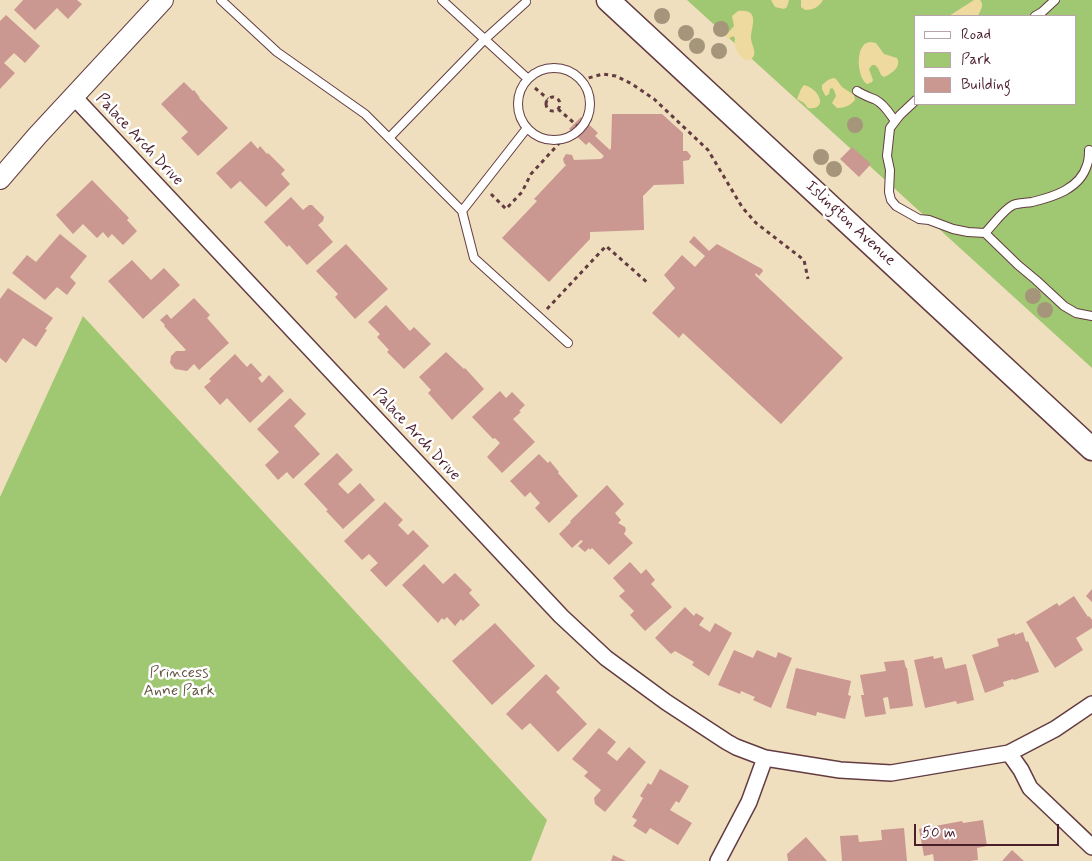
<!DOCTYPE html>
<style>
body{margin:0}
#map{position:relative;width:1092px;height:861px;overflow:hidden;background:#f0dfbf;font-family:Mynerve,sans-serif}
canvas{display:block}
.legend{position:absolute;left:914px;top:15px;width:162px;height:90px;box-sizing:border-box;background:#fff;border:1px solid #b7a5aa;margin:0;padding:6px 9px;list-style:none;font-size:15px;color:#4a1f2b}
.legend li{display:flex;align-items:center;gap:10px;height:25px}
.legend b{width:25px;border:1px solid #b7a5aa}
.scale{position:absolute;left:914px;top:824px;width:145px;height:22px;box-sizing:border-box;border:2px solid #4a1f2b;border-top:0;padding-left:6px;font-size:15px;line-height:18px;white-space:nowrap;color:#4a1f2b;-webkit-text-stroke:4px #fff;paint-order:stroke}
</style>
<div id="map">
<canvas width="1092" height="861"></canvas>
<ul class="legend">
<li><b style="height:6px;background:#fff"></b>Road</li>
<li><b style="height:14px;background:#a0c772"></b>Park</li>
<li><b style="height:14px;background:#ca9791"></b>Building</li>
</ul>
<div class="scale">50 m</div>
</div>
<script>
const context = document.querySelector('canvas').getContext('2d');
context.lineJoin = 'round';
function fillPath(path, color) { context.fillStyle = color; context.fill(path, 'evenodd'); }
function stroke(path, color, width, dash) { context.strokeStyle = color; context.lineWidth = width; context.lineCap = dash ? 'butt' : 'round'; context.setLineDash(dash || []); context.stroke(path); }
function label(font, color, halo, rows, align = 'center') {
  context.font = font + ' Mynerve,sans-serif'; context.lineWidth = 5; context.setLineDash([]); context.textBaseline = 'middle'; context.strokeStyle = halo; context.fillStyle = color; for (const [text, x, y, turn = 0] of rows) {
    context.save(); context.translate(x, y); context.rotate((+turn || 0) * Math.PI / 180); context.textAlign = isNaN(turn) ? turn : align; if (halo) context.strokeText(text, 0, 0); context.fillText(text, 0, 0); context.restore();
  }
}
fillPath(new Path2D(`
 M687,0H1092V368ZM916,16H1076V104H916Z
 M83,316L547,820L531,861H0V497Z`), '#a0c772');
fillPath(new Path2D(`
 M771,0H789L787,7L784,9L775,7Z
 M801,0H823C819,7 813,10 805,10L801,7Z
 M974,0H980C985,5 980,11 978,16H949Z
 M738,11C761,8 751,27 751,38C751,44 757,52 753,57C747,67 736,52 735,46C734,45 735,39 735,38L733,36L728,39L726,37V35L734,26L732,16Z
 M870,42L876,43L884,54L897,58C902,67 891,74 884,77L881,75L878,68L875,65H872L869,69L873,80L872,82L867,84C858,78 856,54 863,46C865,43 866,43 870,42Z
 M833,78L836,79L842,87L854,95L855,100C850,106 844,108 837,108L832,103L836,96L834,90L832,88L830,89L829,94L826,96L825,95L822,89V85L828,80Z
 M804,85C822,90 827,111 808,108L804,103L797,99L801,89Z`), '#eeda9e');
fillPath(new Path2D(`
 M23,0H77L82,4L68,19L57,8L35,30L14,10Z
 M6,15L40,46L25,63L14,53L4,63L15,73L0,89V21Z
 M184,82L193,91L194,90L200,98H199L228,128L198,156L181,138L188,132L161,104Z
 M612,114H662L683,133V151H687L691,156L689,160L683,161L684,184L654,185L643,196L644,230L590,232V239L549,282L502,238L537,201L534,199L566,165L564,163L563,159L566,154L572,155L574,160L601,159L604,156L589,142L586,145L569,129L581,117L598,133L595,136L610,150L611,148Z
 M251,141L258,149L260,146L267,154L268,153L285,170L281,174L290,184L266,207L240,181L231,189L216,173Z
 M852,147L871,164L859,177L840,159Z
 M92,180L129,218L127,220L137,231L123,245L112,234L108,238L103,232L97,238L83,224L73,234L56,215Z
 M291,197L303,210L309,205H312L324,217L323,221L318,225L333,242L307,265L289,245L287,247L264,222Z
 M60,234L87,256L70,277L76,283L67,295L57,287L58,286L45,300L12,273L27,255L36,262Z
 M694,236L709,251L717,244L762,269L763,271L759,276L756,273L755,275L843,358L781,424L683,333L679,338L652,313L675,288L664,275L682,255L695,267L705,256L689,242Z
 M346,244L388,289L355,319L335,297L338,294L316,271Z
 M132,260L151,280L164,268L180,285L143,319L108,281Z
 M8,288L53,318L45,329L47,330L36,347L23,338L6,363L0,358V299Z
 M194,298L210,315L207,318L229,343L199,370L194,364L187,371L175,369L170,363L171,356L176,351H184L186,350L164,326L165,325L160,320L167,314L171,319Z
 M386,305L410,331L414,327L431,344L404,369L387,352L389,350L377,337L380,334L368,322Z
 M446,352L464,369L465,368L484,389L452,420L428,393L431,390L419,377Z
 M235,354L247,367L251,363L262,375L258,378L262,383L269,375L284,391L250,423L227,398L220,405L204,387L211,381L209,379Z
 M500,391L506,398L512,392L525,405L519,411L521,412L513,419L535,442L502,473L487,457L500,443L495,438L493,439L472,417Z
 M290,398L306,414L294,426L320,454L293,479L287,472L278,480L265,465L279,452L257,429Z
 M337,453L353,470L338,484L348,494L360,483L375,500L343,529L326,511L328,510L304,484Z
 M539,454L548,463L550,461L559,472L558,473L578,496L549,523L535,508L540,503L530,492L525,497L510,481Z
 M607,485L624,504L615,513L621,520L618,523L625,527L626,530L624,534L633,543L609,565L592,548L590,550L589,548L585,552L578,546L583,541L581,540L572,548L559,534L571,522L570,521Z
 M385,502L403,520L398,525L408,535L413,530L429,546L386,587L370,570L378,563L369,554L362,560L344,541Z
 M630,562L641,574L646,569L655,580L651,584L672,607L645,631L630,615L634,611L619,596L625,591L613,578Z
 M424,564L443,584L455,573L472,590L469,593L480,605L463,621L461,619L455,626L447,617L444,620L442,618L438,623L402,585Z
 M1092,589V602L1086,596Z
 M1074,596L1088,617L1089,616L1092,620V628L1076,638L1083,650L1055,668L1026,622L1057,603L1059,606Z
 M685,607L694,616L696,613L704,618L699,625L710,632L715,623L732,633L709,676L692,665L694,662L675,651L671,654L655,638Z
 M495,623L535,666L492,705L452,661Z
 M1023,632L1026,642L1028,641L1039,672L1014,680L1013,679L1003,682L1004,686L985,693L972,655L999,646L997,639L1015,633V635Z
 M734,650L753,658L757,650L776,658L778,652L792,658L771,708L753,700L755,697L741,691L740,694L718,685Z
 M933,656L934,659L942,657L945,669L966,664L974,700L957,704L956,701L925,708L914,660Z
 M904,660L906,668H907L913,706L890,709L888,697L883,698L886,714L865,717L861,695H864L860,675L886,671L884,662Z
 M796,668L851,681L848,695L851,696L845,719L817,712L816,716L786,708Z
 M546,674L560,688L556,692L587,724L558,752L530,723L522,730L506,714Z
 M599,728L616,742L607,753L617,761L629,747L646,762L605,812L595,804L594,798L601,790L584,776L588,772L572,759Z
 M660,769L689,786L679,803L676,801L670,810L692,823L678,845L650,828L646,834L633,826L637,820L632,817L643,798L640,796L648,783L651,785Z
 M983,820L987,846L977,848L978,860L970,861H934L933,854L924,856L919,829L962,821L963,823Z
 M904,828L907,861H842L840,836L858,835L859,842L882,840L881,830Z
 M806,837L827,861H788L787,854Z
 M1012,850L1024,861H1002Z
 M613,855L626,861H611Z`), '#ca9791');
const service = new Path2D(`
 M221,0L277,52L365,114L462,211L527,128
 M442,0L528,79
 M1035,16L1042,12L1055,0
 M518 104a36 36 0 1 1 72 0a36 36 0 1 1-72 0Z
 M857,91C863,95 869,97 876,100C885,105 889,113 895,121
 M916,100L900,115L890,128L887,156L890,170L889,192L891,200L896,206L919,219L929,220L953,229L968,232L985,233C993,225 1003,210 1013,205C1018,203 1026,203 1032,202C1053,197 1080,189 1087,165C1089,160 1089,155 1089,150
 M389,138L485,39L526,2
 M462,211L474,258L568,343
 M985,233L1018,265L1036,280L1064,306L1076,313L1092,316`);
const minor = new Path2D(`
 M74,97L561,616L606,658L666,702L727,742L736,747L765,758L840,770L891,773L1009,753L1055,729L1092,704
 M1009,753L1021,770L1030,788L1092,847
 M718,861L749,802L765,758`);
const tertiary = new Path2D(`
 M0,179L37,136L163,0`);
const secondary = new Path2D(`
 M608,0L1092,449`);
stroke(service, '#633c41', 10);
stroke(minor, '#633c41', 18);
stroke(tertiary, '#633c41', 22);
stroke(secondary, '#633c41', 25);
stroke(new Path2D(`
 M581,80L603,74L616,76L632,84L654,99L708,150L742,207L756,223L804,260L808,279
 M535,88L548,99
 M546 104a7 7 0 1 1 14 0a7 7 0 1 1-14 0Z
 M558,109L581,129
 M491,194L506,209L522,192L531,174L563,139
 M547,309L606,246L649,284`), '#633c41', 3, [4, 4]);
stroke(service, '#fff', 8);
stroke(minor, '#fff', 15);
stroke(tertiary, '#fff', 20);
stroke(secondary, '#fff', 22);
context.fillStyle = '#a5967b';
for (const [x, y] of [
 [662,16],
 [721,29],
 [686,33],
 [697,46],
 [719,51],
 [855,125],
 [821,157],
 [834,169],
 [1033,296],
 [1045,310]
]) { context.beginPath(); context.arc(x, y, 8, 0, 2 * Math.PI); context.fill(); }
label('16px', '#4a1f2b', '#fff', [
 ["Palace Arch Drive",139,140,47],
 ["Islington Avenue",850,224,43],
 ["Palace Arch Drive",416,435,47]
]);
label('16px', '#685a44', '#fff', [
 ["Princess",179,674],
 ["Anne Park",179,692]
]);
</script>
